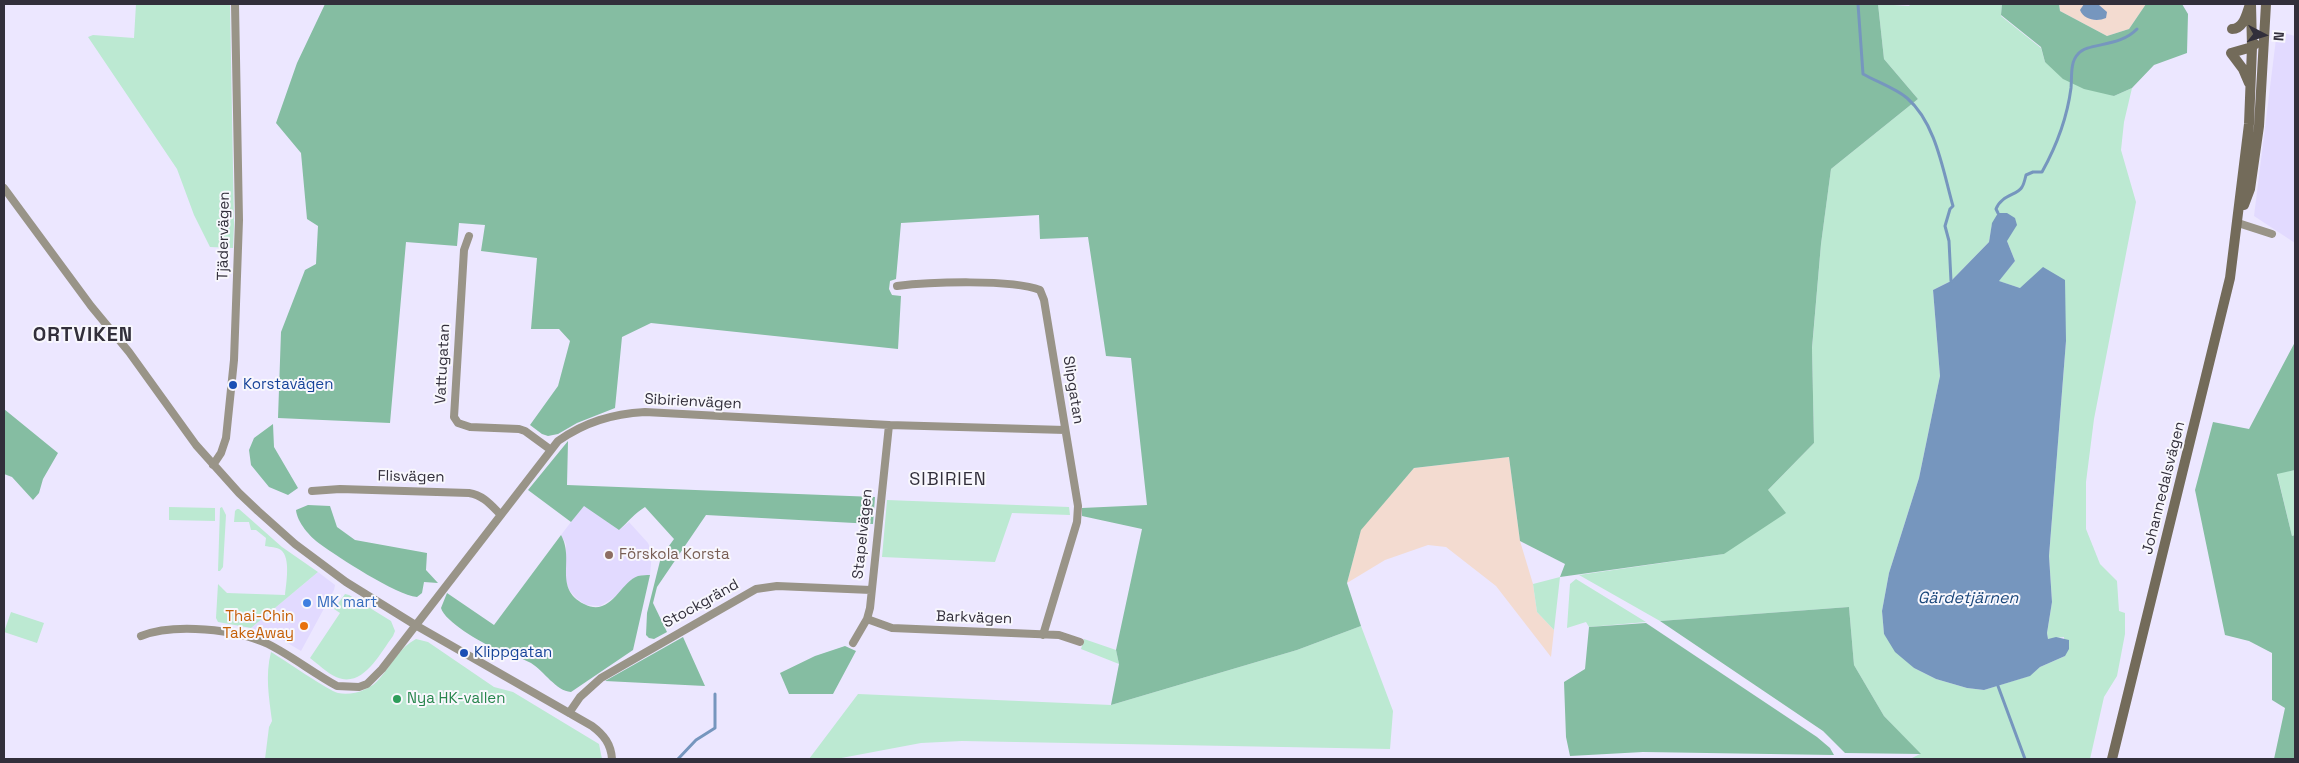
<!DOCTYPE html>
<meta charset="utf-8">
<style>
body{margin:0}
#map{position:relative;width:2299px;height:763px;overflow:hidden;background:#ece7ff;font-family:"Space Grotesk",sans-serif}
canvas{display:block}
.frame{position:absolute;inset:0;border:5px solid #322f3b;pointer-events:none}
.north{position:absolute;left:2239px;top:10px;width:50px;height:50px;-webkit-text-stroke:4px #f8f7fd;paint-order:stroke;rotate:95deg;font-size:14px;font-weight:700;line-height:20px;text-align:center;color:#322f3b}
.north::after{content:'';display:block;margin:auto;width:18px;height:22px;background:#322f3b;clip-path:polygon(50% 0,100% 100%,50% 72%,0 100%)}
</style>
<div id="map">
<canvas width="2299" height="763"></canvas>
<div class="frame"></div>
<div class="north">N</div>
</div>
<script>
const context = document.querySelector('canvas').getContext('2d');
context.lineJoin = 'round';
function fillPath(path, color) { context.fillStyle = color; context.fill(path, 'evenodd'); }
function stroke(path, color, width, dash) { context.strokeStyle = color; context.lineWidth = width; context.lineCap = dash ? 'butt' : 'round'; context.setLineDash(dash || []); context.stroke(path); }
function label(font, color, halo, rows, align = 'center') {
  context.font = font + ' "Space Grotesk",sans-serif'; context.lineWidth = 4; context.setLineDash([]); context.textBaseline = 'middle'; context.strokeStyle = halo; context.fillStyle = color; for (const [text, x, y, turn = 0] of rows) {
    context.save(); context.translate(x, y); context.rotate((+turn || 0) * Math.PI / 180); context.textAlign = isNaN(turn) ? turn : align; if (halo) context.strokeText(text, 0, 0); context.fillText(text, 0, 0); context.restore();
  }
}
fillPath(new Path2D(`
 M2277,31L2295,36V243L2254,216Z
 M584,505L619,530L629,522L648,543L652,552L650,575L638,576L632,580L617,596L600,606L586,605L576,598L569,590L565,579L566,544L561,535Z
 M318,572L335,585L334,590L301,651L276,636L251,628Z`), '#e2daff');
fillPath(new Path2D(`
 M2059,4H2146L2129,29L2107,36L2060,11Z
 M1509,457L1520,541L1533,584L1537,612L1554,630L1551,657L1496,586L1446,547L1428,545L1385,560L1347,583L1361,529L1414,468Z`), '#f3dbd0');
fillPath(new Path2D(`
 M136,4H230L234,225L233,248L210,247L194,215L177,169L88,37L93,35L134,38Z
 M1878,4L1909,6L1911,4H2002L2001,16L2041,48L2045,62L2114,96L2132,88L2124,122L2121,150L2136,202L2094,419L2086,482V529L2100,564L2117,581L2119,611L2125,613V634L2117,676L2104,697L2090,759H1910L1920,754L1884,716L1854,665L1849,607L1660,621L1579,575L1724,554L1768,490L1814,443L1812,349L1821,244L1831,169L1918,99L1884,59ZM1992,224L2007,241L2015,261L1998,281L2020,288L2066,341L2049,556L2052,602L2047,633L2048,639L2064,637L2065,656L2040,667L2029,676L1984,690L1967,688L1936,679L1914,668L1884,634L1882,611L1889,573L1919,478L1940,376L1933,290L1951,281L1989,242Z
 M2295,470V535L2292,536L2277,473Z
 M887,500L1069,507L1070,515L1012,513L995,562L882,557Z
 M169,507L215,508V521L169,520Z
 M222,507L226,515L223,567L220,571H218L220,508Z
 M237,509H239L282,547L318,572L251,628L218,622L216,618L218,584L227,593L285,595C286,584 291,558 281,550C277,547 270,547 265,546L266,538L256,530H251L249,522H234L235,511Z
 M1560,577L1554,630L1537,612L1533,584Z
 M1576,579L1646,622L1589,627L1586,622L1567,628L1570,584Z
 M345,594L349,595L391,621L395,631L393,636C380,653 363,689 336,677C327,673 318,664 310,658L340,613L334,609Z
 M11,612L44,623L37,643L4,632Z
 M1361,626L1393,711L1390,749L962,741L921,743L836,759H809L858,694L1111,705L1297,650Z
 M416,639L428,642L494,687L513,692L599,744L602,759H265L269,727L272,721C269,697 265,676 271,652C283,659 329,691 338,693C352,696 371,690 380,678C392,664 400,647 416,639Z
 M1084,639L1116,650L1119,664L1081,649Z`), '#bce9d2');
fillPath(new Path2D(`
 M325,4H1878L1884,59L1918,99L1831,169L1821,244L1812,348L1814,443L1768,490L1786,513L1724,554L1560,577L1565,564L1520,541L1509,457L1414,468L1361,530L1347,583L1361,626L1297,650L1111,705L1119,664L1116,650L1142,529L1082,516V508L1147,505L1131,358L1106,356L1088,237L1040,239L1039,215L901,223L896,279L890,281L889,289L892,295L901,296L898,349L651,323L622,337L615,408L577,423L558,434L548,436L542,434L530,425L558,386L570,341L559,329H531L537,258L481,251L485,225L459,223L457,246L406,242L390,423L278,418L281,332L305,270L316,264L318,226L307,219L301,153L276,123L297,63Z
 M2002,4H2059L2060,11L2107,36L2129,29L2146,4H2182L2188,14L2187,53L2154,65L2132,88L2114,96L2084,89L2063,79L2045,62L2041,47L2001,15Z
 M2295,342V470L2277,474L2292,536L2295,535V759H2274L2285,708L2272,700V653L2249,641L2225,635L2195,490L2213,422L2249,429Z
 M4,409L58,453L43,479L39,493L33,500L12,477L4,474Z
 M273,424L274,447L298,488L288,495L269,487L251,465L249,450L254,438Z
 M568,441L567,485L875,497L873,524L706,515L657,587L653,603L667,632L654,639L649,638L646,635L647,613L661,557L674,539L645,507C635,513 628,522 619,530L584,506L571,522L528,490Z
 M308,505L330,506L337,527L355,540L427,553L426,570L438,583L424,582L422,593L417,597C396,595 338,557 320,544C310,537 297,522 296,510Z
 M561,535C575,560 553,588 584,604C611,618 620,582 638,576C642,575 647,575 650,575L633,650L571,692C556,691 544,671 531,663C520,657 507,654 495,649C481,642 445,622 441,608L447,593L494,625Z
 M1849,607L1854,665L1884,716L1921,754L1845,753L1823,731L1660,621Z
 M1646,623L1817,737L1830,748L1834,755L1643,752L1570,756L1566,737L1564,682L1585,669L1589,627Z
 M683,637L705,686L605,681Z
 M845,646L856,651L833,694H789L780,673L815,656Z`), '#85bda2');
fillPath(new Path2D(`
 M2084,4L2099,5L2107,12L2106,18C2097,22 2084,20 2080,10Z
 M1998,213H2007L2015,218L2017,225L2007,241L2015,261L1999,281L2020,288L2043,267L2065,280L2066,341L2049,556L2052,602L2047,633L2048,639L2056,637L2069,640V649L2065,656L2040,667L2030,676L1984,690L1967,688L1936,679L1914,668L1895,652L1884,634L1882,611L1889,573L1919,478L1940,376L1933,290L1951,281L1989,242L1992,223Z`), '#7696be');
stroke(new Path2D(`
 M1858,4L1863,74C1877,82 1895,88 1907,98C1936,123 1943,171 1953,206L1950,209L1945,226L1949,241L1951,281
 M1998,213L1996,209C2001,195 2018,195 2022,187C2024,184 2025,179 2026,175L2033,172H2042C2057,145 2067,119 2071,88C2072,77 2070,62 2078,54C2088,42 2119,48 2137,29
 M1998,686L2025,759
 M678,759L696,740L715,728V694`), '#7696be', 3);
stroke(new Path2D(`
 M4,188L91,306L129,352L196,445L239,493L258,511L295,544L346,582L417,626L592,726C604,735 611,744 612,759
 M2238,223L2272,234
 M469,236L464,250L454,417L458,423L470,427L519,429L525,431L551,450
 M897,286C929,282 1012,279 1040,290L1044,300L1078,506L1077,522L1043,635
 M213,465L221,453L226,438L234,360L239,220L235,4
 M312,491L340,489L469,493C483,495 491,505 501,515
 M867,619L892,628L1059,635L1080,642
 M141,636C174,623 236,629 268,644C292,656 313,673 337,686L359,687L367,684L382,669L558,441C585,422 612,414 645,412L889,425L1065,430
 M853,643L867,619L870,608L889,425
 M569,713L580,697L601,678L756,589L777,586L871,590`), '#999488', 8);
stroke(new Path2D(`
 M2232,29C2243,29 2246,16 2249,7
 M2249,83L2243,69L2231,53L2252,47L2255,44
 M2244,205L2250,189L2259,126L2266,4
 M2112,759L2230,278L2249,124L2252,47L2251,4`), '#736b5a', 10);
for (const [x, y, r, color] of [
 [233,385,5,"#1a4fb4"],
 [609,555,5,"#8d6e63"],
 [307,603,5,"#3f7fe0"],
 [304,626,5,"#e8710a"],
 [464,653,5,"#1a4fb4"],
 [397,699,5,"#2e9e5b"]
]) { const dot = new Path2D(); dot.arc(x, y, r, 0, 2 * Math.PI); context.fillStyle = color; context.fill(dot); stroke(dot, '#f8f7fd', 2); }
label('15px', '#322f3b', '#f8f7fd', [
 ["Tjädervägen",224,236,-89],
 ["Vattugatan",443,364,-87],
 ["Slipgatan",1073,390,81],
 ["Sibirienvägen",693,402,3],
 ["Flisvägen",411,477,1],
 ["Johannedalsvägen",2164,488,-76],
 ["Stapelvägen",863,534,-84],
 ["Stockgränd",701,604,-29],
 ["Barkvägen",974,618,2]
]);
label('15px', '#164399', '#f8f7fd', [
 ["Korstavägen",243,385],
 ["Klippgatan",474,653]
], 'left');
label('15px', '#785e54', '#f8f7fd', [
 ["Förskola Korsta",619,555]
], 'left');
label('15px', '#366cbe', '#f8f7fd', [
 ["MK mart",317,603]
], 'left');
label('15px', '#c56008', '#f8f7fd', [
 ["Thai-Chin",294,617],
 ["TakeAway",294,634]
], 'right');
label('15px', '#27864d', '#f8f7fd', [
 ["Nya HK-vallen",407,699]
], 'left');
label('italic 16px', '#1b487c', '#f8f7fd', [
 ["Gärdetjärnen",1968,599]
]);
context.letterSpacing = '1px';
label('18px', '#322f3b', '#f8f7fd', [
 ["SIBIRIEN",948,480]
]);
context.letterSpacing = '0px';
context.letterSpacing = '1px';
label('bold 20px', '#322f3b', '#f8f7fd', [
 ["ORTVIKEN",83,336]
]);
context.letterSpacing = '0px';
</script>
